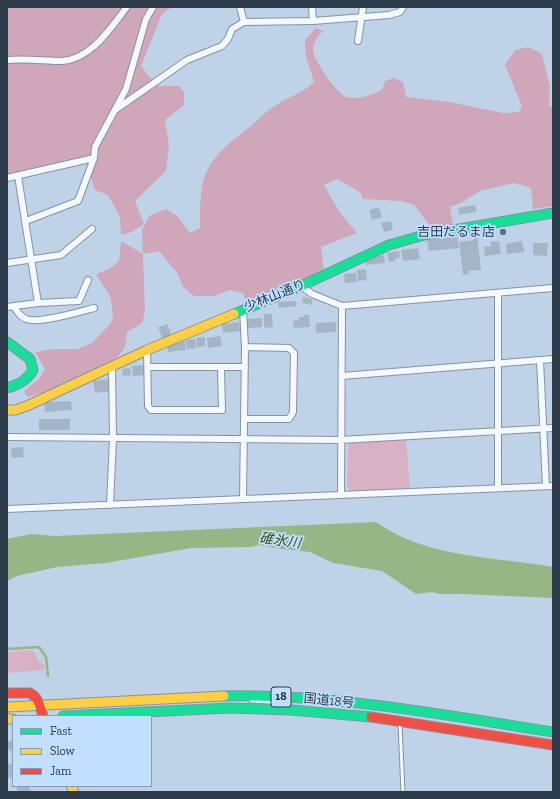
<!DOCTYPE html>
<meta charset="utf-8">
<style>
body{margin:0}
#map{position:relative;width:560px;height:799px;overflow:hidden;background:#bed3e8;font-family:"Zilla Slab",serif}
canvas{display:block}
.frame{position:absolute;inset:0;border:8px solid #2c3b4a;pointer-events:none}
.legend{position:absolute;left:12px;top:715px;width:140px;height:72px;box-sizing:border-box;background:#c1dffe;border:1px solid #859db6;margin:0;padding:5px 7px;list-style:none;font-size:12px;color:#2c3b4a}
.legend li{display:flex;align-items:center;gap:8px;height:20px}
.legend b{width:20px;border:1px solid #859db6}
</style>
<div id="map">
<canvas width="560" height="799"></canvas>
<div class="frame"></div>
<ul class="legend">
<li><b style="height:5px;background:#16e098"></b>Fast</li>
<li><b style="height:5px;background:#ffcf43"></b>Slow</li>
<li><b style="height:5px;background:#f24e42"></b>Jam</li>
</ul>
</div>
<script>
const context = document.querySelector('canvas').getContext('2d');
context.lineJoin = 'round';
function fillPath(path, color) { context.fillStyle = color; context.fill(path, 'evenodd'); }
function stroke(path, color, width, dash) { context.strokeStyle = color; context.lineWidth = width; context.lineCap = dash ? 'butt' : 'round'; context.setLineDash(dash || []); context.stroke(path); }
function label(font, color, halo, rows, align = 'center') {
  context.font = font + ' "Zilla Slab","Noto Sans JP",serif'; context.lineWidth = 3.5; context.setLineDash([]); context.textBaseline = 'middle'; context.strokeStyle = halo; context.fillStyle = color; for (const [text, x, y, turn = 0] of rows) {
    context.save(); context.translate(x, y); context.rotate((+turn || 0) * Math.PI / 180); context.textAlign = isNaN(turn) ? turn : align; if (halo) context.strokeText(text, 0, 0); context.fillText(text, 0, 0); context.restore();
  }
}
fillPath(new Path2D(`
 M406,440L410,488L350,491L347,487L348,447L350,442Z
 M29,650L34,651L39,662L44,664L45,670L7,673V652Z`), '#d8b1c3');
fillPath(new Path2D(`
 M7,7H172L162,14L141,66L157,86H179L184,92V105L165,120L169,145L166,171L135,201L144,224L132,232L121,235L120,217L108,195L95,190L90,175L99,155L7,174Z
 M316,28L323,31C317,37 314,41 313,50C313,59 337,94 346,97C359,100 371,95 382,90L385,81L394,78L403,82L406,97L449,102L503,113L519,112L522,106L505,65L515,50L529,47L542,54L550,87L549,106L553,107V206L533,209L531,188L514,183L480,191L461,203L450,207L453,225L431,227L414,205L401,201L363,199L360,192L337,179L324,185L340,213L357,233L321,247L324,271L283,289L246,301L243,293L230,290L214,296H194L183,287L178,274L159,251L143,254L145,312L142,323L127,332C126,338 126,345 123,350C117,365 45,394 27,397L24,391L39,379L45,369L35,352L54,349H78L92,343L110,324L113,318L111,298L96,274L109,269L119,261L121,241L143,254L142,230L149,216L166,209L177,216L190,233L200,228C200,174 203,163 247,129C257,122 264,112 275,106C288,97 303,93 314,82L306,56L305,40Z`), '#cfa7b9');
fillPath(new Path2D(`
 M376,522C428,559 493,556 553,567V598L463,594H440L432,592L416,594L382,571L333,563L310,552L283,549L259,545L250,547L191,548L106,563L57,567L17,576L7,581V539L31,534L55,536Z`), '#96b686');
stroke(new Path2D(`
 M7,649L39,647L46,657L48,676`), '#96b686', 2.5);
fillPath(new Path2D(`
 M475,205L476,212L459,215L458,208Z
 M379,207L382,217L372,220L369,210Z
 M391,221L393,230L384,232L381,223Z
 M477,235L481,270L468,271L469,274L463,275L459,242L474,240L473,236Z
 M457,236L459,248L429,251L427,240Z
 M499,241L501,254L485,256L484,247L491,246L490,242Z
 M522,241L524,252L507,254L506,244Z
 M533,243H548L547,256L533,255Z
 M418,248L420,259L403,261L401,250Z
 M399,251L400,257L395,259V261L389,262L387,253Z
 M384,255L385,263L366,265L365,259Z
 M366,269L367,280L358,281L357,270Z
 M356,273L357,282L345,283L344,274Z
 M303,297L312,299V305L302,303Z
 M296,301L297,306L279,308L278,302Z
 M264,314H272L273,327L264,328Z
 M304,315H309L310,327L294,328L293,321L299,320V317H304Z
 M262,318V327L248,328V319Z
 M239,322L240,331L223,333L222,324Z
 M336,322V332L316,333V323Z
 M167,324L172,336L163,340L158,327Z
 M220,336L222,346L208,348L207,338Z
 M205,337V346L197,347L196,338Z
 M195,339L196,348L187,349L186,340Z
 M185,341L186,350L168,352L167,346Z
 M144,365L145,375L133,376L132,366Z
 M130,368L131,375L123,376L122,369Z
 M109,379L111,391L95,393L93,381Z
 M71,401L72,410L45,412L44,402Z
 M39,419H70V430H39Z
 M23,447L24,457L12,458L11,448Z
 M13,740V749L9,751L7,742Z
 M7,763L13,765L11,778L7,777Z
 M16,786H29L31,792H18Z`), '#a5b5c6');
const lane = new Path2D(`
 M251,701L271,702
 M400,724L403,792`);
const street = new Path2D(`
 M240,7L244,22
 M312,7L313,21
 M358,41L363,7
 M7,60C26,58 44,61 62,61C92,59 111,27 127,7
 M115,110L187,60L222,46L228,39L232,29L244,22L313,21L389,15L400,12L403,7
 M18,176L38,303
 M7,178L94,158
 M26,221L78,201L94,158L95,147L126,89L146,19L153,7
 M7,263L61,255L92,229
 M301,286L312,294L342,306L553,288
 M498,293V488
 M14,306C16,311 21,317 26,319C40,324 79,312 94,308
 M7,307L38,303L79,301L88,280
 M147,350L148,406L151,410H222L221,368
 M540,360L546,486
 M148,367H245
 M342,376L553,359
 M244,419H289L293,412L294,353L289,348L245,347
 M7,437L340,440L553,428
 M341,494L342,306
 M243,499L245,347L243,309
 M110,505L113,439L112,367
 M7,509L553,486`);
const fast = new Path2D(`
 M234,314L301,286L389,245L424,235L553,213
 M7,342L30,359L33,370C28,380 18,385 7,388
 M224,696C335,694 444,715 553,732
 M63,716L229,708L291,710L371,717`);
const slow = new Path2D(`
 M7,410H15L27,406L147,350L234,314
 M7,707L224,696
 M7,719H13
 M71,786L74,792`);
const jam = new Path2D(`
 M7,693H30C39,698 40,707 43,716
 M371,717L553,745`);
stroke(lane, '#8393a3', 5);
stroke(street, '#8393a3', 8);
stroke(fast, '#8393a3', 11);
stroke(slow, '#8393a3', 11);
stroke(jam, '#8393a3', 11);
stroke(lane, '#f5f8fc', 3);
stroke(street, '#f5f8fc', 6);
stroke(fast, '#16e098', 9);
stroke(slow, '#ffcf43', 9);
stroke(jam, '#f24e42', 9);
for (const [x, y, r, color] of [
 [503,232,4,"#5f7081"]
]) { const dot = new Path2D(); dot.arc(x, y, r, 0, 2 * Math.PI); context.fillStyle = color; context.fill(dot); stroke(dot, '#c1dffe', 1.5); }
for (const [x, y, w] of [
 [281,697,20]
]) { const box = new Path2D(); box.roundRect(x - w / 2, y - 10, w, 20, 3); context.fillStyle = '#c1dffe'; context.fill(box); stroke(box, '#2c3b4a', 1); }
label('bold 12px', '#2c3b4a', null, [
 ["18",281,697]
]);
label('13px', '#2c3b4a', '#c1dffe', [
 ["吉田だるま店",495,232]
], 'right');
label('13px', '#2c3b4a', '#c1dffe', [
 ["少林山通り",275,296,-22],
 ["国道18号",329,701,6]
]);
label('italic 14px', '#3b531c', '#c1dffe', [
 ["碓氷川",280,541,8]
]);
</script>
